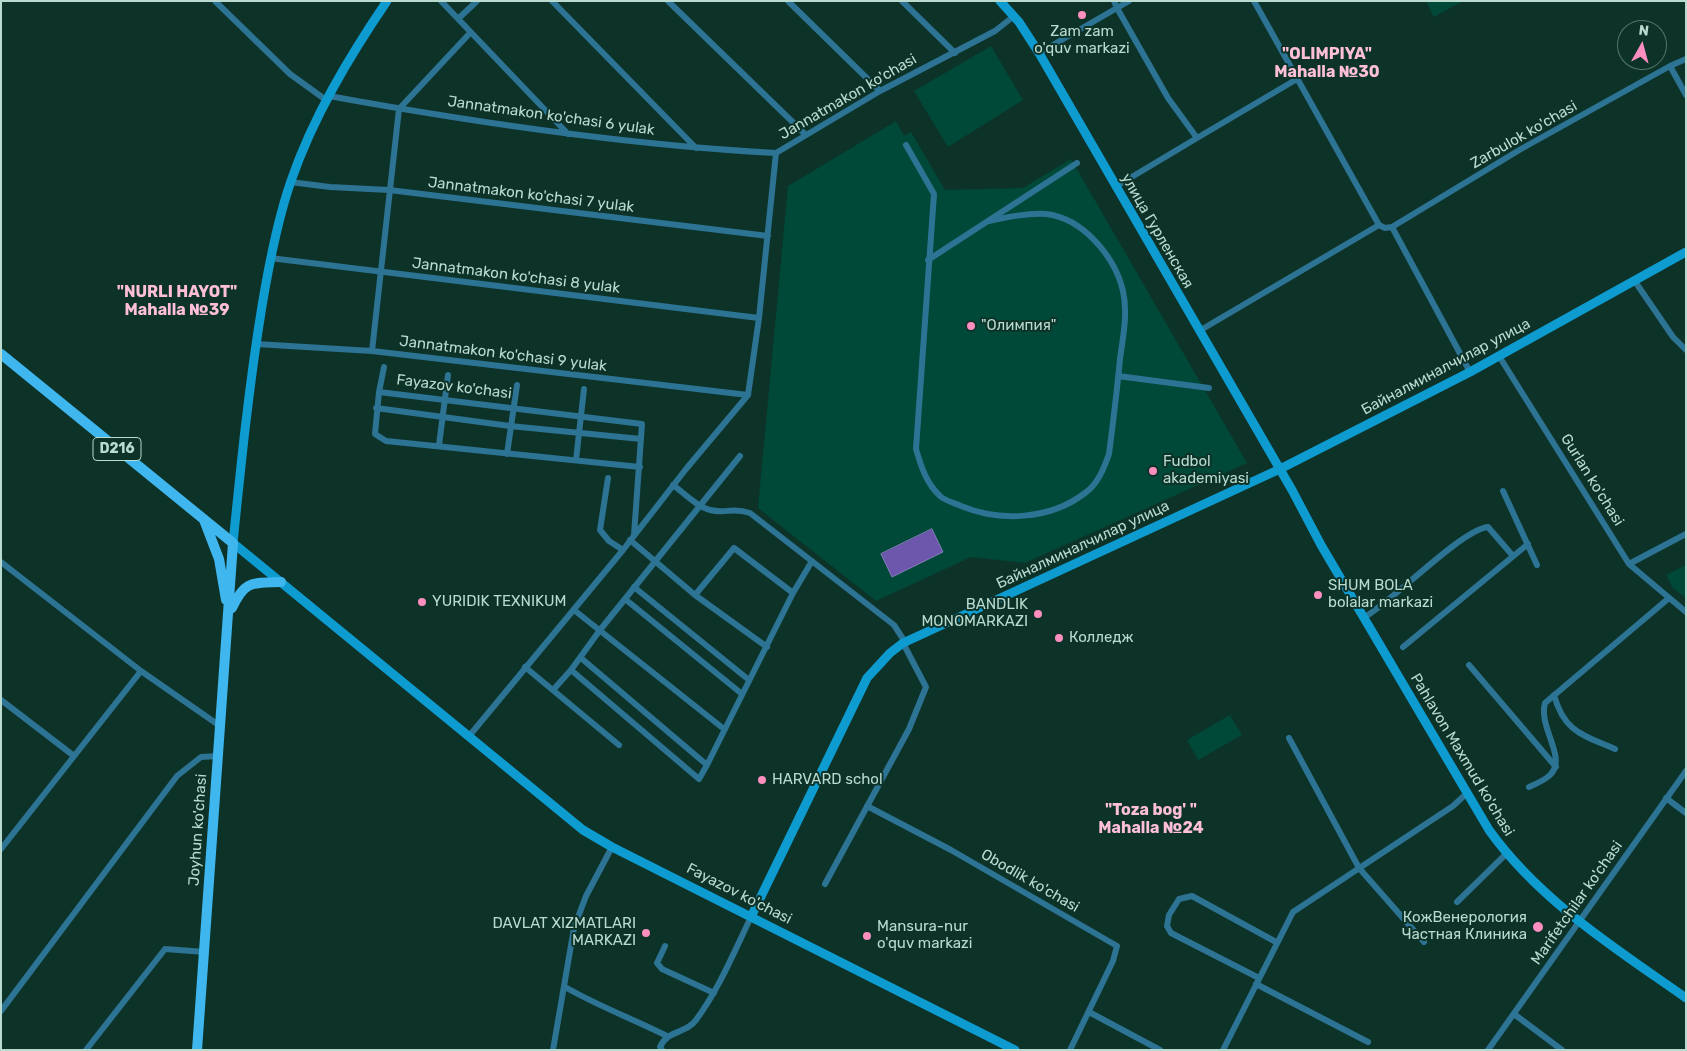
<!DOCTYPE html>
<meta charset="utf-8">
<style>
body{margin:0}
#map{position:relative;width:1687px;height:1051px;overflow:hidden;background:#0d3329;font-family:Rubik,sans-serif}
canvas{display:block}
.frame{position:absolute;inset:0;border:2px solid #b9dacf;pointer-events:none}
.north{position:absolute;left:1617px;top:20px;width:50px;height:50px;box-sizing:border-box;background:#0d3329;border:1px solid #52766b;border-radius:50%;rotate:7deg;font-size:14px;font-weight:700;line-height:20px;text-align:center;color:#b9dacf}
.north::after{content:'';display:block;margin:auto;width:18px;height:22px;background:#fd8ec0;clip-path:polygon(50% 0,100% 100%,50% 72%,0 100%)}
</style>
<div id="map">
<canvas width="1687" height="1051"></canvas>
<div class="frame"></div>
<div class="north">N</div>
</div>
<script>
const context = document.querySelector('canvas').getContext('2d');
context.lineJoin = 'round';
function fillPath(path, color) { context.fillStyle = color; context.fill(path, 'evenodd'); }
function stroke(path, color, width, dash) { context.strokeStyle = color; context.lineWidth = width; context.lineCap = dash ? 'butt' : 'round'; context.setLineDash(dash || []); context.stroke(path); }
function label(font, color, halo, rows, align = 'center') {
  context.font = font + ' Rubik,sans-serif'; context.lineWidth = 4; context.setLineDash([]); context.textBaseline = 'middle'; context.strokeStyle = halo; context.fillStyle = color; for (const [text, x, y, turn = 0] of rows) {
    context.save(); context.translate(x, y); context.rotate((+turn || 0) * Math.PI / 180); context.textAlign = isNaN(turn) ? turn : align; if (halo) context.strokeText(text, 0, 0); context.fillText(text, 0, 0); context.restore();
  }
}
fillPath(new Path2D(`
 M1426,1H1463L1434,17Z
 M991,46L1023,100L948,147L914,91Z
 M896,121L904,136L911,132L945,190L1023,188L1071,159L1247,463L1025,563L971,557L876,601L758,508L788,186Z
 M1686,565V598L1673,588L1666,575Z
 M1230,715L1242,735L1198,760L1187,740Z`), '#004838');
const water = new Path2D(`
 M932,529L943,552L892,577L881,554Z`);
fillPath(water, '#6c57ad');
stroke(water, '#837eb7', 1);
stroke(new Path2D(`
 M215,1L290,74L326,100
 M441,1L568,134
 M552,1L696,148
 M668,1L806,135
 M788,1L880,91
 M902,1L955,53
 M1129,1L1117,8L1168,98L1197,138L1297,79
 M1254,1L1379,225L1385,228L1392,227L1521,149L1670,66
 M459,18L477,1
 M1039,53L1117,8L1114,1
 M1686,59L1670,66L1686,95
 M329,96C477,123 626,145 776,153
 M906,145L934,194L916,449C921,466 926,483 940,496C945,501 955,503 961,506C1000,522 1050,520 1085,493C1098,484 1104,468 1109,454C1113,423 1117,391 1120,359C1123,337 1128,313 1123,291C1115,257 1083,218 1046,214C1027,213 1008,217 989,221
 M290,182L330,187L389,190L768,236
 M1115,187L1197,138
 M1392,227L1470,372
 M270,258L759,318
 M928,260L1077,163
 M1634,280L1673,337L1686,350
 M1199,331L1379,225
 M256,344L372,351L748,395
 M372,351L399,109L470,33
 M1499,356L1629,564L1686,612
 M1118,376L1209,388
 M379,392L384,367
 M748,395L759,318L776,153L880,91L995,31L1014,16
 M376,408L510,426L641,439
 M439,445L448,375
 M507,454L517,385
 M576,460L584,389
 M608,478L600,530L609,541L623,550
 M673,485C684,493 697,507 710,510C726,514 732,507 750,513L894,625L905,642
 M1503,491L1537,565
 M634,535L642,424L379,392L375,434L386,441L640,467
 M630,540L695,595L767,647
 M1,562L141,671L220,726
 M1629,564L1686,534
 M634,587L749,680
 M793,593L812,561
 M695,595L734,548L793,593L707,765
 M625,599L742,694
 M574,610L724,729
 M1365,617C1395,599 1461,530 1488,527L1513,556
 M1403,647L1528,544
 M581,658L707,765L699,779L571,670L600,630L740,456
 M1469,665L1556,767
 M525,667L619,745
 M553,690L571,670
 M1554,695C1564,732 1583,735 1615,749
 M1,700L74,756
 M470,735L623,550L686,469L748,395
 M1289,738L1359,868L1424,942
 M1529,787C1536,784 1545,780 1550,775C1568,758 1538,728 1545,703L1669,598
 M1666,798L1686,813
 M867,806L951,850L1117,946L1113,961L1070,1050
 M1,849L141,671
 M825,884L909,729L926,687L903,643
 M1457,902L1506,854
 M665,946L657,963L662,969L714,993
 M1259,978L1171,933L1167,926L1169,915L1179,899L1192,896L1276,942
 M1256,984L1368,1042
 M565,987C598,1006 633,1019 667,1036
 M1,1011L177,776L201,757L218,756
 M1089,1012L1160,1050
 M1514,1014L1562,1050
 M86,1050L165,949L205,952
 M553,1050L574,928L586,896L612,847
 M662,1050L660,1047C667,1030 686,1034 696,1020C719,989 734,952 751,917
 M1223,1050L1293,912L1453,806L1466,794
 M1488,1050L1686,771`), '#2d7394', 6);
stroke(new Path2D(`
 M387,1C349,57 313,117 291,181C277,221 269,264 262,306C249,385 241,464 233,543L583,830L612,847L1015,1050
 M1000,1L1019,22L1039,53L1292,490L1321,545L1489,830C1540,901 1615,948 1686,998
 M751,917L867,678L890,653L903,643L1280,469L1470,372L1686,252`), '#0e9bd0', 9);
stroke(new Path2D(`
 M1,354L233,543L197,1050
 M204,520L219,559L226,600
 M232,608C245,580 252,583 281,582`), '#3fb7ee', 10);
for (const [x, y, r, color] of [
 [1082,15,5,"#fd8ec0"],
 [971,326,5,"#fd8ec0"],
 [1153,471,5,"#fd8ec0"],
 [1318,595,5,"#fd8ec0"],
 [422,602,5,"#fd8ec0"],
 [1038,614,5,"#fd8ec0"],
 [1059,638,5,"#fd8ec0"],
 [762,780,5,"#fd8ec0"],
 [1538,927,6,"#fd8ec0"],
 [646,933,5,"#fd8ec0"],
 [867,936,5,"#fd8ec0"]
]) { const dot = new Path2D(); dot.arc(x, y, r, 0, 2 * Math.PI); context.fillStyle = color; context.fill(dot); stroke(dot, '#0d3329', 2); }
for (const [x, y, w] of [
 [117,449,48]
]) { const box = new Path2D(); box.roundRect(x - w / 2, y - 11.5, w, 23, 4); context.fillStyle = '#0d3329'; context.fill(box); stroke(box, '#b9dacf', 1); }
label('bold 14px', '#b9dacf', null, [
 ["D216",117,449]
]);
label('15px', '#b9dacf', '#0d3329', [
 ["Zam zam",1082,32,"center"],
 ["o'quv markazi",1082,49,"center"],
 ["\"Олимпия\"",981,326],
 ["Fudbol",1163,462],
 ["akademiyasi",1163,479],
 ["SHUM BOLA",1328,586],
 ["bolalar markazi",1328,603],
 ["YURIDIK TEXNIKUM",432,602],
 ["BANDLIK",1028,605,"right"],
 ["MONOMARKAZI",1028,622,"right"],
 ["Колледж",1069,638],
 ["HARVARD schol",772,780],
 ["КожВенерология",1527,918,"right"],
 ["Частная Клиника",1527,935,"right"],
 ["DAVLAT XIZMATLARI",636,924,"right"],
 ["MARKAZI",636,941,"right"],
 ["Mansura-nur",877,927],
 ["o'quv markazi",877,944]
], 'left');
label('15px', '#b9dacf', '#0d3329', [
 ["Jannatmakon ko'chasi",848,97,-30],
 ["Jannatmakon ko'chasi 6 yulak",551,116,8],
 ["Zarbulok ko'chasi",1524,135,-30],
 ["Jannatmakon ko'chasi 7 yulak",531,195,7],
 ["улица Гурленская",1157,231,60],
 ["Jannatmakon ko'chasi 8 yulak",516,276,7],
 ["Jannatmakon ko'chasi 9 yulak",503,354,7],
 ["Байналминалчилар улица",1446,367,-28],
 ["Fayazov ko'chasi",454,387,7],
 ["Gurlan ko'chasi",1592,480,58],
 ["Байналминалчилар улица",1083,545,-25],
 ["Pahlavon Maxmud ko'chasi",1462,755,59],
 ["Joyhun ko'chasi",198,830,-86],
 ["Obodlik ko'chasi",1030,881,30],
 ["Fayazov ko'chasi",739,894,27],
 ["Marifetchilar ko'chasi",1577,903,-55]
]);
label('bold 16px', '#ffbfd9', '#0d3329', [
 ["\"OLIMPIYA\"",1327,54],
 ["Mahalla №30",1327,72],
 ["\"NURLI HAYOT\"",177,292],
 ["Mahalla №39",177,310],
 ["\"Toza bog' \"",1151,810],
 ["Mahalla №24",1151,828]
]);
</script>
